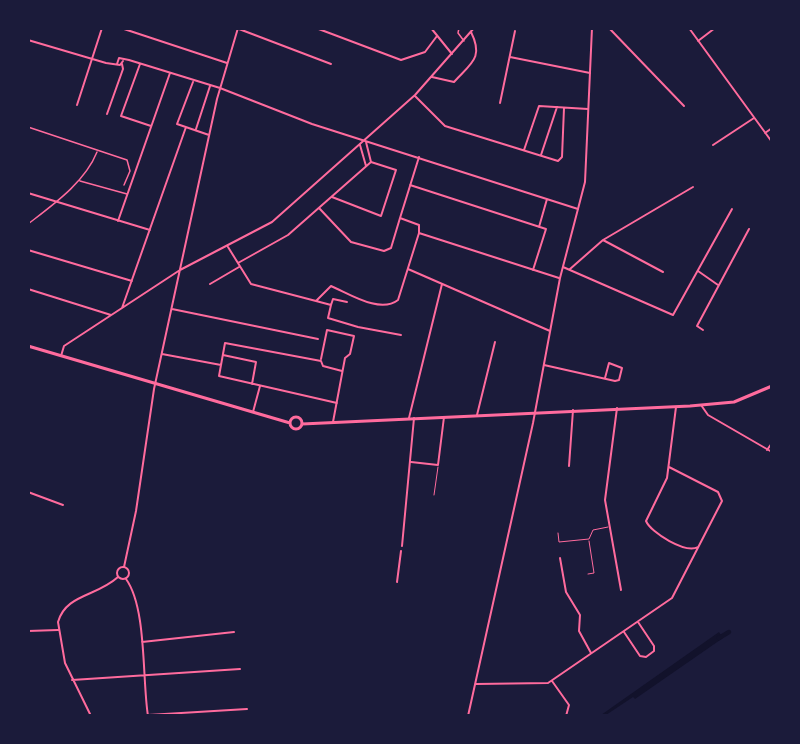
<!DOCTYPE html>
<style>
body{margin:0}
#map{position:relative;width:800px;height:744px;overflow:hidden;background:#1b1b3a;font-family:Commissioner,sans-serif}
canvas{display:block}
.frame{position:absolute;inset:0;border:30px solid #1b1b3a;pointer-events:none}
</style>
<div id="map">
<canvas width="800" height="744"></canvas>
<div class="frame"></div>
</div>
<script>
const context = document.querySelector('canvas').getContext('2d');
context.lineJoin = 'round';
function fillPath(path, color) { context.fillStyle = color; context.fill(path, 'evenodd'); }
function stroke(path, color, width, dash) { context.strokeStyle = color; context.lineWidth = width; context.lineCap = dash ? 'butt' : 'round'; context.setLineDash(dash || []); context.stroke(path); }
fillPath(new Path2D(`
 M719,632L723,638L635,699L633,697L606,715H601Z`), '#12122b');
stroke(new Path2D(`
 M719,638L729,632`), '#12122b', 4.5);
stroke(new Path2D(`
 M434,495L438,467
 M558,533L559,542L589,539L593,530L608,527
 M588,574L594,573L589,541`), '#ff6b9d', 1);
stroke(new Path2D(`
 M459,28L458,33L464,41
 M28,127L127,160L130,171L124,185
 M80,181L127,194
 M28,224C54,204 85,182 97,152`), '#ff6b9d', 1.5);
stroke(new Path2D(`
 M121,28L227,63
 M316,28L401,60L425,52L437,36
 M431,28L452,54
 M609,28L684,106
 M689,28L772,142
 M239,29L331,64
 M28,40L106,63L120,65L123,61
 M698,41L715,28
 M510,57L590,73
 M117,64L119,58L129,60L220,88L312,124L578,209
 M140,64L121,116L151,126
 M432,77L454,82C471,63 484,58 471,32
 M193,82L177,124L209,135
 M415,96L445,126L558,161L562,157L564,108
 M500,103L515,31
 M77,105L102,28
 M107,114L123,69L122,64
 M196,129L210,86
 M765,133L772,128
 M366,142L371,162
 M360,145L366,166
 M713,145L754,118
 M524,150L539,106L588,109
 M541,155L557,107
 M410,185L546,229L533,270
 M28,193L150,230
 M332,197L381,216L396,170L371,162
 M319,208L351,242L384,251L391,248L400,218
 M118,221L170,73
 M539,227L547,199
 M419,233L559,278
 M603,240L663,272
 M228,247L251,284L316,301L331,286C350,294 380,314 398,300L419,233V225L400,218L419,157
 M28,250L132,281
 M238,263L288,235L371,162
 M563,267L673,315L732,209
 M408,269L550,331
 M570,269L603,240L693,187
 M698,271L718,285
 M210,284L239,267
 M28,289L111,315
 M316,301L331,305L328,318L358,327L401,335
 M331,305L333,299L347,302
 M122,308L186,127
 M172,309L318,339
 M703,330L697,326L749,229
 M162,354L221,365
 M223,355L256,362L252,384
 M61,356L64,346L180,270L272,222L415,95L474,28
 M321,359L327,330L354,336L350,354L345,358L333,422
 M544,365L615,381L619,380L622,368L609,363L605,378
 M337,403L219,376L225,343L321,361L323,366L342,371
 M701,405L708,415L772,452
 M676,407L667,478L646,521C651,533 686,554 698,547
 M617,408L605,500L621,590
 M253,412L260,386
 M477,415L495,342
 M409,418L442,284
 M767,450L772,443
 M411,462L438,465L444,417
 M569,466L573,410
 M28,492L63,505
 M402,546L414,418
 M560,558L566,592L580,615L579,631L591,653
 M117 573a6 6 0 1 1 12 0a6 6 0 1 1-12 0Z
 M124,567L136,511L154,389L217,99L238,28
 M126,579C147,608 142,679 148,716
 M397,582L401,551
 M28,631L58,630
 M624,632L640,656L646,657L654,651V646L638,622
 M142,642L234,632
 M72,680L240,669
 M552,681L569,705L566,716
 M476,684L548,683L672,598L722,501L718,492L669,467
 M148,715L247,709
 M91,716L65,663L58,622C66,594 96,597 118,577`), '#ff6b9d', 2);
stroke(new Path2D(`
 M468,716L533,423L560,278L585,182L592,28`), '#ff6b9d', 2);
stroke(new Path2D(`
 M28,346L290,423
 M290 423a6 6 0 1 1 12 0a6 6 0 1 1-12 0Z
 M302,424L690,406L734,402L772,386`), '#ff6b9d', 3);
</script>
